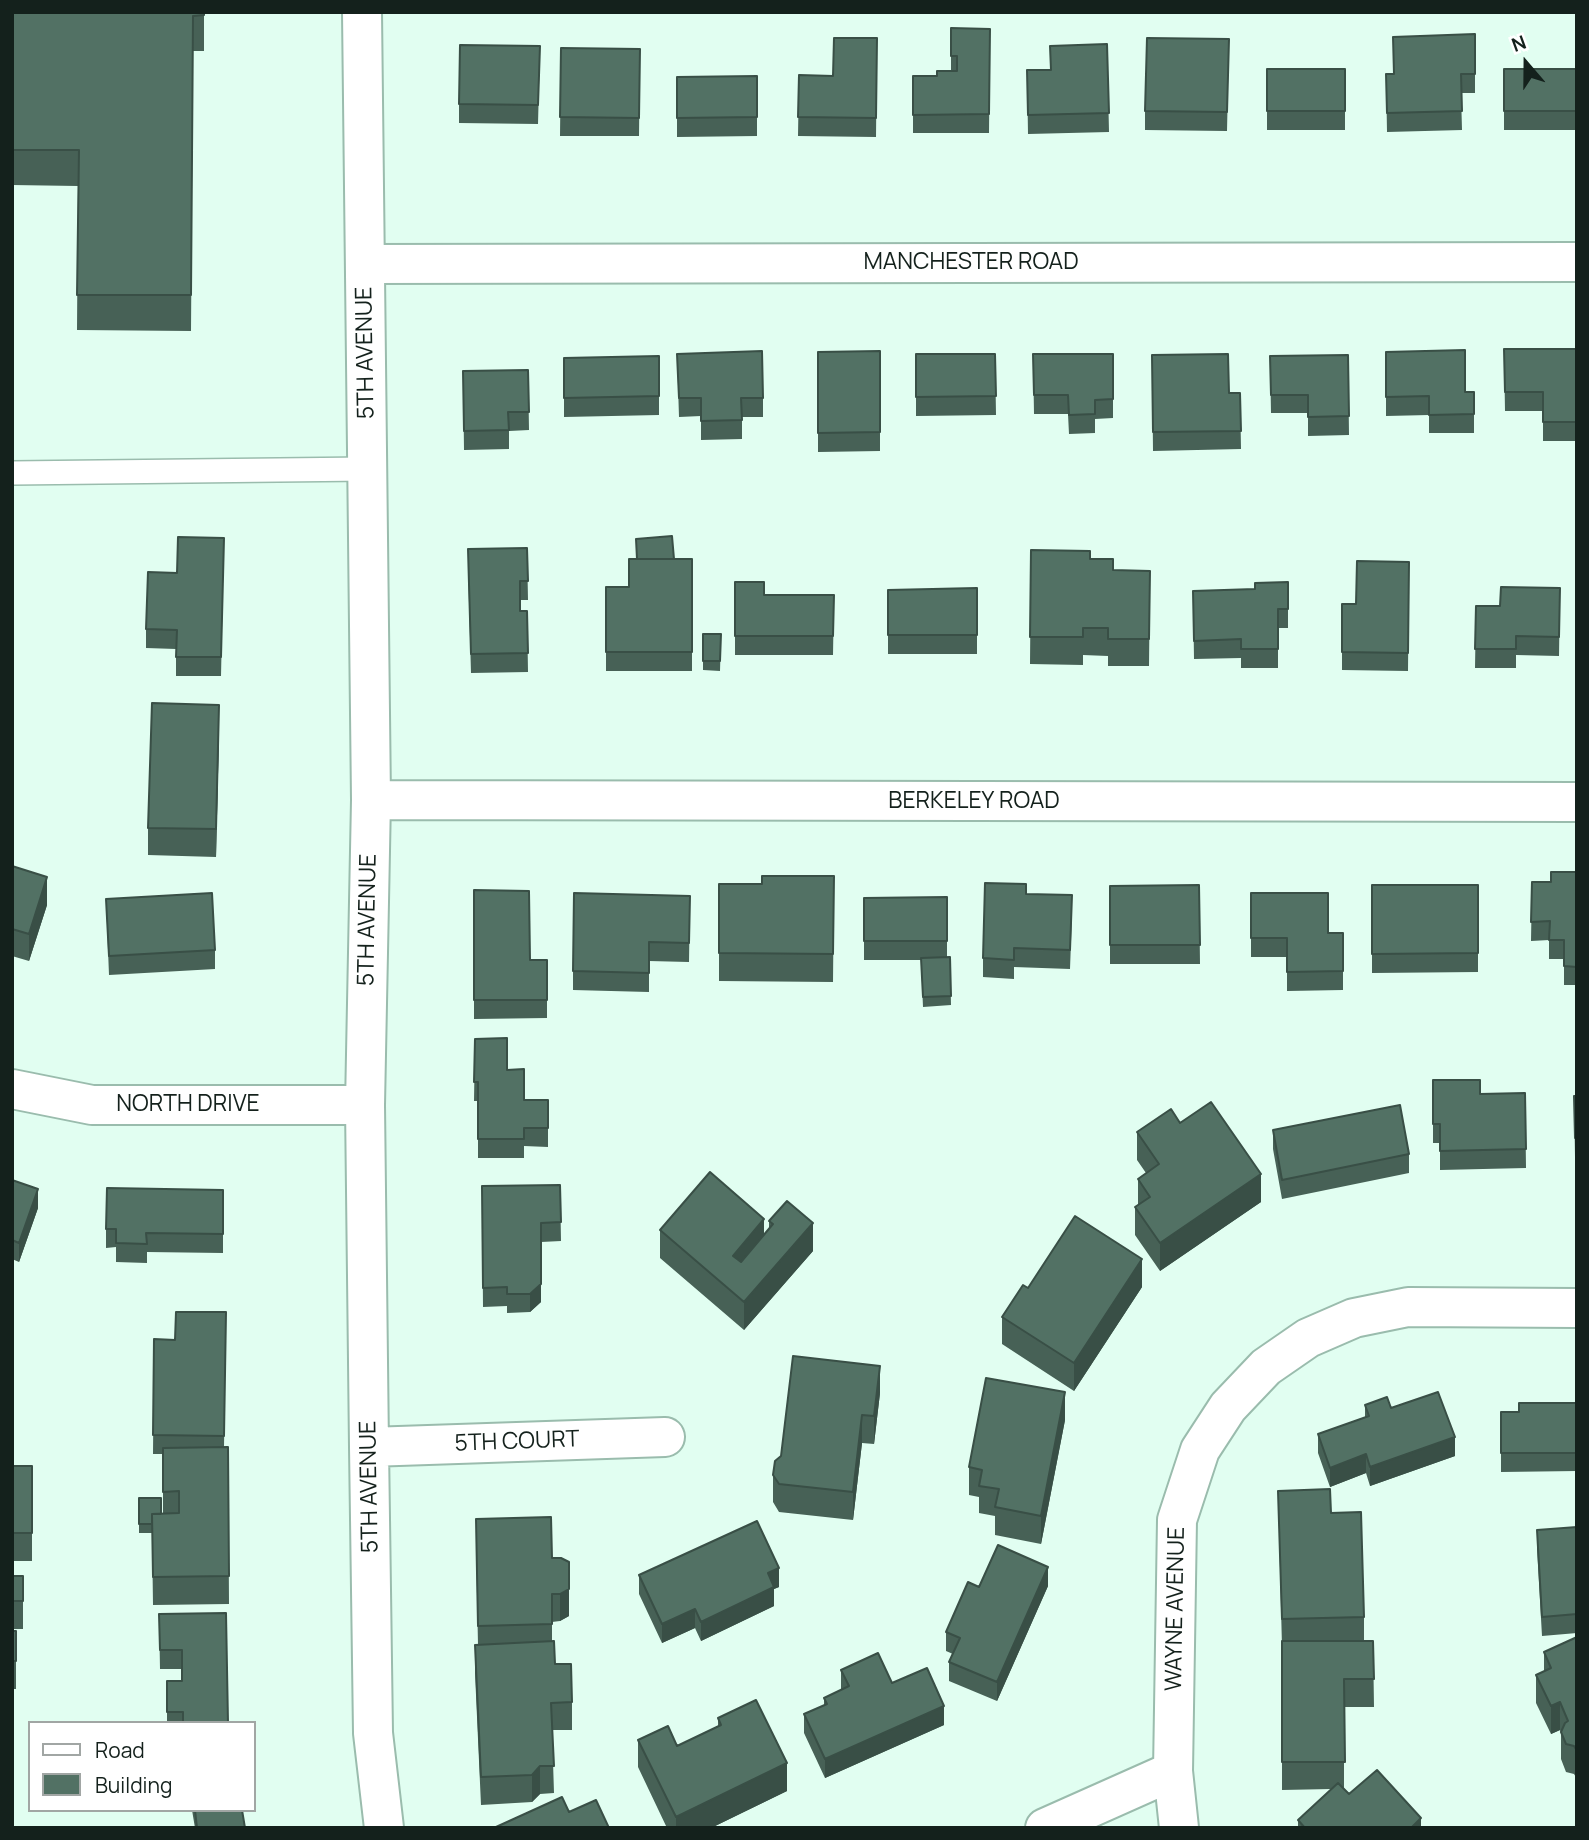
<!DOCTYPE html>
<style>
body{margin:0}
#map{position:relative;width:1589px;height:1840px;overflow:hidden;background:#e1fef1;font-family:Manrope,sans-serif}
canvas{display:block}
.frame{position:absolute;inset:0;border:14px solid #14211c;pointer-events:none}
.legend{position:absolute;left:28px;top:1721px;width:228px;height:91px;box-sizing:border-box;background:#fff;border:2px solid #a1a6a4;margin:0;padding:9px 12px;list-style:none;font-size:21px;color:#14211c}
.legend li{display:flex;align-items:center;gap:14px;height:35px}
.legend b{width:35px;border:2px solid #a1a6a4}
.north{position:absolute;left:1491px;top:28px;width:70px;height:70px;-webkit-text-stroke:5px #fff;paint-order:stroke;rotate:340deg;font-size:19px;font-weight:700;line-height:28px;text-align:center;color:#14211c}
.north::after{content:'';display:block;margin:auto;width:24px;height:32px;background:#14211c;clip-path:polygon(50% 0,100% 100%,50% 72%,0 100%)}
</style>
<div id="map">
<canvas width="1589" height="1840"></canvas>
<div class="frame"></div>
<ul class="legend">
<li><b style="height:9px;background:#fff"></b>Road</li>
<li><b style="height:19px;background:#527164"></b>Building</li>
</ul>
<div class="north">N</div>
</div>
<script>
const context = document.querySelector('canvas').getContext('2d');
context.lineJoin = 'round';
function stroke(path, color, width, dash) { context.strokeStyle = color; context.lineWidth = width; context.lineCap = dash ? 'butt' : 'round'; context.setLineDash(dash || []); context.stroke(path); }
function fillPath(path, color) { context.fillStyle = color; context.fill(path, 'evenodd'); }
function label(font, color, halo, rows, align = 'center') {
  context.font = font + ' Manrope,sans-serif'; context.lineWidth = 7; context.setLineDash([]); context.textBaseline = 'middle'; context.strokeStyle = halo; context.fillStyle = color; for (const [text, x, y, turn = 0] of rows) {
    context.save(); context.translate(x, y); context.rotate((+turn || 0) * Math.PI / 180); context.textAlign = isNaN(turn) ? turn : align; if (halo) context.strokeText(text, 0, 0); context.fillText(text, 0, 0); context.restore();
  }
}
const lane = new Path2D(`
 M12,473L367,469`);
const street = new Path2D(`
 M362,12L371,800L365,1105L369,1447L373,1733L384,1828
 M365,264L1577,262
 M371,800L1577,802
 M12,1089L92,1105H365
 M369,1447L665,1437
 M1045,1828L1173,1771
 M1179,1828L1173,1771L1177,1520L1200,1450L1228,1407L1266,1367L1308,1338L1354,1318L1408,1307L1577,1308`);
stroke(lane, '#9abcad', 26);
stroke(street, '#9abcad', 42);
stroke(lane, '#fff', 23);
stroke(street, '#fff', 38);
fillPath(new Path2D(`
 M12,12L204,15V51H193L191,331L77,330L78,186L12,185Z
 M951,28L990,29L989,133H913V76H937L951,71Z
 M1475,34V93H1461L1462,130L1387,132L1386,74H1393Z
 M877,38L876,137L798,136L799,75L833,76Z
 M1229,39L1227,131L1145,130V111Z
 M1107,44L1109,132L1028,134L1027,70H1050Z
 M540,46L538,124L459,123V104Z
 M561,48L640,49L639,136H560Z
 M1267,69H1345V130H1267Z
 M1504,69H1577V130H1504Z
 M757,76V136L677,137V77Z
 M1504,349H1577V441H1543V411H1505Z
 M880,351V451L818,452V352Z
 M1386,352L1465,392H1474V433H1429V415L1386,416Z
 M677,354L763,398V417H742V439L701,440V416L679,417Z
 M916,354H995L996,415L916,416Z
 M1033,354H1113V418L1095,419V433L1069,434L1068,414H1034Z
 M1152,355L1229,393H1240L1241,449L1153,451Z
 M1348,355L1349,435L1308,436V413H1271L1270,356Z
 M659,356V415L564,417V358Z
 M528,370L529,430L509,431V449L464,450L463,371Z
 M224,538L221,676H176V649L146,648V629L177,573Z
 M527,548L528,600H520V611H527L528,672L471,673L468,568Z
 M1031,550L1113,570L1150,571L1149,666H1108V656L1083,655V665L1030,664Z
 M674,559H692V671H606V587H629Z
 M1409,562L1408,671L1342,670V604H1356Z
 M735,582L764,595H834L833,655H735Z
 M1288,582V628H1278V668H1241V658L1194,659L1193,591L1255,589Z
 M977,588V654H888V590Z
 M1560,588L1559,656L1516,655V668H1475L1476,606H1500Z
 M703,634H721L720,671L703,670Z
 M219,733L216,857L148,855V828Z
 M12,866L47,905L29,961L12,956Z
 M1577,872V985H1564V959H1549V940L1531,941L1532,882H1551Z
 M834,876L833,982L719,981V884H762Z
 M1199,885L1200,964H1110V886Z
 M1372,885H1478V972L1372,973Z
 M474,890L530,960H547V1018L474,1019Z
 M1251,893L1328,933H1343V990L1287,991V957H1251Z
 M1026,894L1072,914L1070,969L1014,967V979L983,977V958Z
 M690,896L689,962L649,961V992L573,990V971Z
 M947,897V957H950L951,1005L923,1007L921,960H864V898Z
 M106,899L215,950V969L109,975Z
 M475,1039L507,1070L524,1100H548V1147L524,1146V1158H478V1101H474Z
 M1433,1080L1480,1094L1525,1093L1526,1168L1440,1170V1143H1433Z
 M1574,1096H1577V1157H1575Z
 M1180,1123L1261,1202L1160,1271L1135,1235V1207L1138,1206V1179L1146,1173L1137,1160V1132Z
 M1273,1130L1409,1154V1173L1282,1199L1273,1149Z
 M12,1180L38,1208L19,1262L12,1259Z
 M560,1185L561,1241L541,1242V1302L530,1312L507,1313V1306L483,1307L482,1186Z
 M223,1190V1253L147,1252V1263L116,1262V1247L106,1248V1229Z
 M769,1221L813,1251L744,1330L660,1258V1230L764,1235L769,1229Z
 M1142,1287L1074,1391L1002,1344V1317L1028,1288Z
 M226,1312L224,1447H228L229,1604L153,1605L152,1533H139V1524L161,1514H163V1454H153L154,1339L175,1340Z
 M880,1393L874,1444L862,1443L853,1520L779,1512L773,1502V1475Z
 M1577,1403V1471L1501,1472V1412H1519Z
 M1365,1405L1391,1408L1455,1456L1370,1486L1366,1473L1330,1487L1318,1453V1434L1365,1417Z
 M1065,1420L1041,1544L995,1535V1516L979,1513V1497L969,1495V1467Z
 M12,1466H32V1561H12Z
 M1278,1491L1331,1513L1364,1617V1641H1373L1374,1707H1344V1789L1349,1794L1421,1828H1298V1820L1331,1789L1282,1790V1647Z
 M1577,1527V1633L1542,1636L1537,1548V1530Z
 M476,1546L552,1558L569,1616L560,1621L552,1622V1641L555,1664L572,1702V1730H552L554,1793L540,1794L532,1802L481,1805L475,1673V1645H478Z
 M639,1575L779,1587L774,1589V1606L701,1641L695,1628L662,1643L639,1594Z
 M12,1576H23V1629H12Z
 M1048,1586L997,1701L949,1681V1662L953,1654L946,1651V1632L979,1587Z
 M159,1614L228,1723H167V1681H182V1669H160Z
 M12,1631H16V1689H12Z
 M1577,1637V1779L1574,1774L1566,1772L1561,1759V1733L1560,1730L1551,1734L1536,1703V1675L1544,1671V1652Z
 M841,1670L892,1683L944,1725L825,1778L804,1733V1714L824,1705V1698L841,1690Z
 M718,1718L787,1791L711,1828H667L638,1767V1740L677,1746L718,1726Z
 M192,1810H242L245,1828H195Z`), '#476156');
fillPath(new Path2D(`
 M219,705V733L216,857V829Z
 M47,877V905L29,961V934Z
 M1261,1174V1202L1160,1271V1243Z
 M38,1189V1208L19,1262V1243Z
 M764,1219V1247L733,1283V1256Z
 M813,1223V1251L744,1330V1302Z
 M1142,1259V1287L1074,1391V1363Z
 M541,1284V1302L530,1312V1294Z
 M880,1366V1393L874,1444V1416Z
 M1065,1392V1420L1041,1544V1516Z
 M862,1415V1443L853,1520V1492Z
 M1455,1437V1456L1370,1486V1467Z
 M1366,1454V1473L1330,1487V1468Z
 M1048,1567V1586L997,1701V1682Z
 M779,1568V1587L774,1589V1606L701,1641V1622L768,1573Z
 M569,1589V1616L560,1621V1594Z
 M695,1609V1628L662,1643V1624Z
 M1560,1702V1730L1551,1734V1706Z
 M944,1706V1725L825,1778V1759Z
 M787,1763V1791L711,1828H676V1817Z
 M540,1766V1794L532,1802V1775Z
 M1421,1818V1828H1411Z`), '#394f46');
const building = new Path2D(`
 M12,12H204V15L193,16L191,295H77L79,150H12Z
 M951,28L990,29L989,114L913,115V76H937V71H957V56H951Z
 M1475,34V74H1461L1462,111L1387,113L1386,74H1394L1393,37Z
 M834,38H877L876,118L798,117L799,75L833,76Z
 M1147,38L1229,39L1227,112L1145,111Z
 M1107,44L1109,113L1028,115L1027,70H1051L1050,46Z
 M460,45L540,46L538,105L459,104Z
 M561,48L640,49L639,118L560,117Z
 M1267,69H1345V111H1267Z
 M1504,69H1577V111H1504Z
 M757,76V117L677,118V77Z
 M1504,349H1577V422H1543V392H1505Z
 M1465,350V392H1474V414L1429,415V396L1386,397V352Z
 M762,351L763,398H741L742,420L701,421V398H679L677,354Z
 M880,351V432L818,433V352Z
 M916,354H995L996,396L916,397Z
 M1033,354H1113V399L1095,400V414L1069,415L1068,395H1034Z
 M1228,354L1229,393H1240L1241,431L1153,432L1152,355Z
 M1348,355L1349,416L1308,417V395H1271L1270,356Z
 M659,356V396L564,398V358Z
 M528,370L529,412H508L509,430L464,431L463,371Z
 M672,536L674,559H637L636,539Z
 M178,537L224,538L221,657H176L177,630L146,629L148,572L177,573Z
 M527,548L528,581H520V611H527L528,653L471,654L468,549Z
 M1031,550L1090,551V559H1113V570L1150,571L1149,639H1108V628H1083V637H1030Z
 M629,559H692V652H606V587H629Z
 M1357,561L1409,562L1408,653L1342,652V604H1356Z
 M735,582H764V595H834L833,636H735Z
 M1288,582V609H1278V649H1241V639L1194,641L1193,591L1255,589V583Z
 M1501,587L1560,588L1559,637L1516,636V649H1475L1476,606H1500Z
 M977,588V635H888V590Z
 M703,634H721L720,661H703Z
 M152,703L219,705L216,829L148,828Z
 M12,866L47,877L29,934L12,929Z
 M1551,872H1577V967L1564,966V940H1549L1550,921L1531,922L1532,882H1551Z
 M762,876H834L833,954L719,953V884H762Z
 M985,883L1026,884V894L1072,895L1070,950L1014,948V960L983,958Z
 M1199,885L1200,945H1110V886Z
 M1372,885H1478V953L1372,954Z
 M474,890L529,891L530,960H547V1000H474Z
 M212,893L215,950L109,956L106,899Z
 M574,893L690,896L689,943L649,942V973L573,971Z
 M1251,893H1328V933H1343V971L1287,972V938H1251Z
 M947,897V941H864V898Z
 M950,957L951,996L923,997L921,958Z
 M507,1038V1070L524,1069V1100H548V1128H524V1139H478V1082H474L475,1039Z
 M1433,1080H1480V1094L1525,1093L1526,1149L1440,1151V1124H1433Z
 M1574,1096H1577V1138H1575Z
 M1211,1102L1261,1174L1160,1243L1135,1207L1150,1197L1138,1179L1159,1164L1137,1132L1171,1109L1180,1123Z
 M1400,1105L1409,1154L1282,1180L1273,1130Z
 M710,1172L764,1219L733,1256L741,1262L773,1224L769,1221L787,1201L813,1223L744,1302L660,1230Z
 M12,1180L38,1189L19,1243L12,1240Z
 M560,1185L561,1222L541,1223V1284L530,1294H507V1287L483,1288L482,1186Z
 M107,1188L223,1190V1234L146,1233L147,1244L116,1243V1229H106Z
 M1075,1216L1142,1259L1074,1363L1002,1317L1023,1285L1028,1288Z
 M176,1312H226L224,1436L153,1435L154,1339L175,1340Z
 M793,1356L880,1366L874,1416L862,1415L853,1492L779,1484L773,1475L775,1461L781,1456Z
 M986,1378L1065,1392L1041,1516L995,1507L999,1489L979,1486L982,1470L969,1467Z
 M1438,1392L1455,1437L1370,1467L1366,1454L1330,1468L1318,1434L1369,1416L1365,1405L1387,1397L1391,1408Z
 M1519,1403H1577V1453H1501V1412H1519Z
 M228,1447L229,1576L153,1577L152,1514L179,1513V1491L163,1492V1448Z
 M12,1466H32V1533H12Z
 M1330,1489L1331,1513L1361,1512L1364,1617L1282,1619L1278,1491Z
 M139,1498H161V1514H152V1524H139Z
 M551,1517L552,1558H561L569,1562V1589L560,1594H552V1624L478,1626L476,1519Z
 M757,1521L779,1568L768,1573L774,1587L701,1622L695,1609L662,1624L639,1575Z
 M1577,1527V1614L1542,1617L1537,1530Z
 M998,1545L1048,1567L997,1682L949,1662L960,1638L946,1632L968,1582L979,1587Z
 M12,1576H23V1601H12Z
 M226,1613L228,1723H183V1712H167V1681H182V1650H160L159,1614Z
 M12,1631H16V1661H12Z
 M1577,1637V1751L1574,1746L1566,1744L1561,1732L1565,1723L1568,1721L1560,1702L1551,1706L1536,1675L1551,1668L1544,1652Z
 M554,1641L555,1664H571L572,1702L551,1703L554,1766H540L532,1775L481,1777L475,1645Z
 M1282,1641H1373L1374,1679H1344L1345,1762H1282Z
 M878,1653L892,1683L927,1668L944,1706L825,1759L804,1714L827,1704L824,1698L849,1686L841,1670Z
 M756,1700L787,1763L676,1817L638,1740L668,1726L677,1746L721,1725L718,1718Z
 M1377,1770L1421,1818L1411,1828H1305L1298,1820L1338,1783L1349,1794Z
 M562,1797L569,1812L596,1800L609,1828H497L496,1827Z
 M195,1810H242L245,1828H197Z`);
fillPath(building, '#527164');
stroke(building, '#394f46', 2);
label('23px', '#14211c', '#fff', [
 ["MANCHESTER ROAD",971,263],
 ["5TH AVENUE",366,353,-91],
 ["BERKELEY ROAD",974,802],
 ["5TH AVENUE",368,920,-89],
 ["NORTH DRIVE",188,1105],
 ["5TH COURT",517,1442,-2],
 ["5TH AVENUE",370,1487,-91],
 ["WAYNE AVENUE",1176,1609,-89]
]);
</script>
